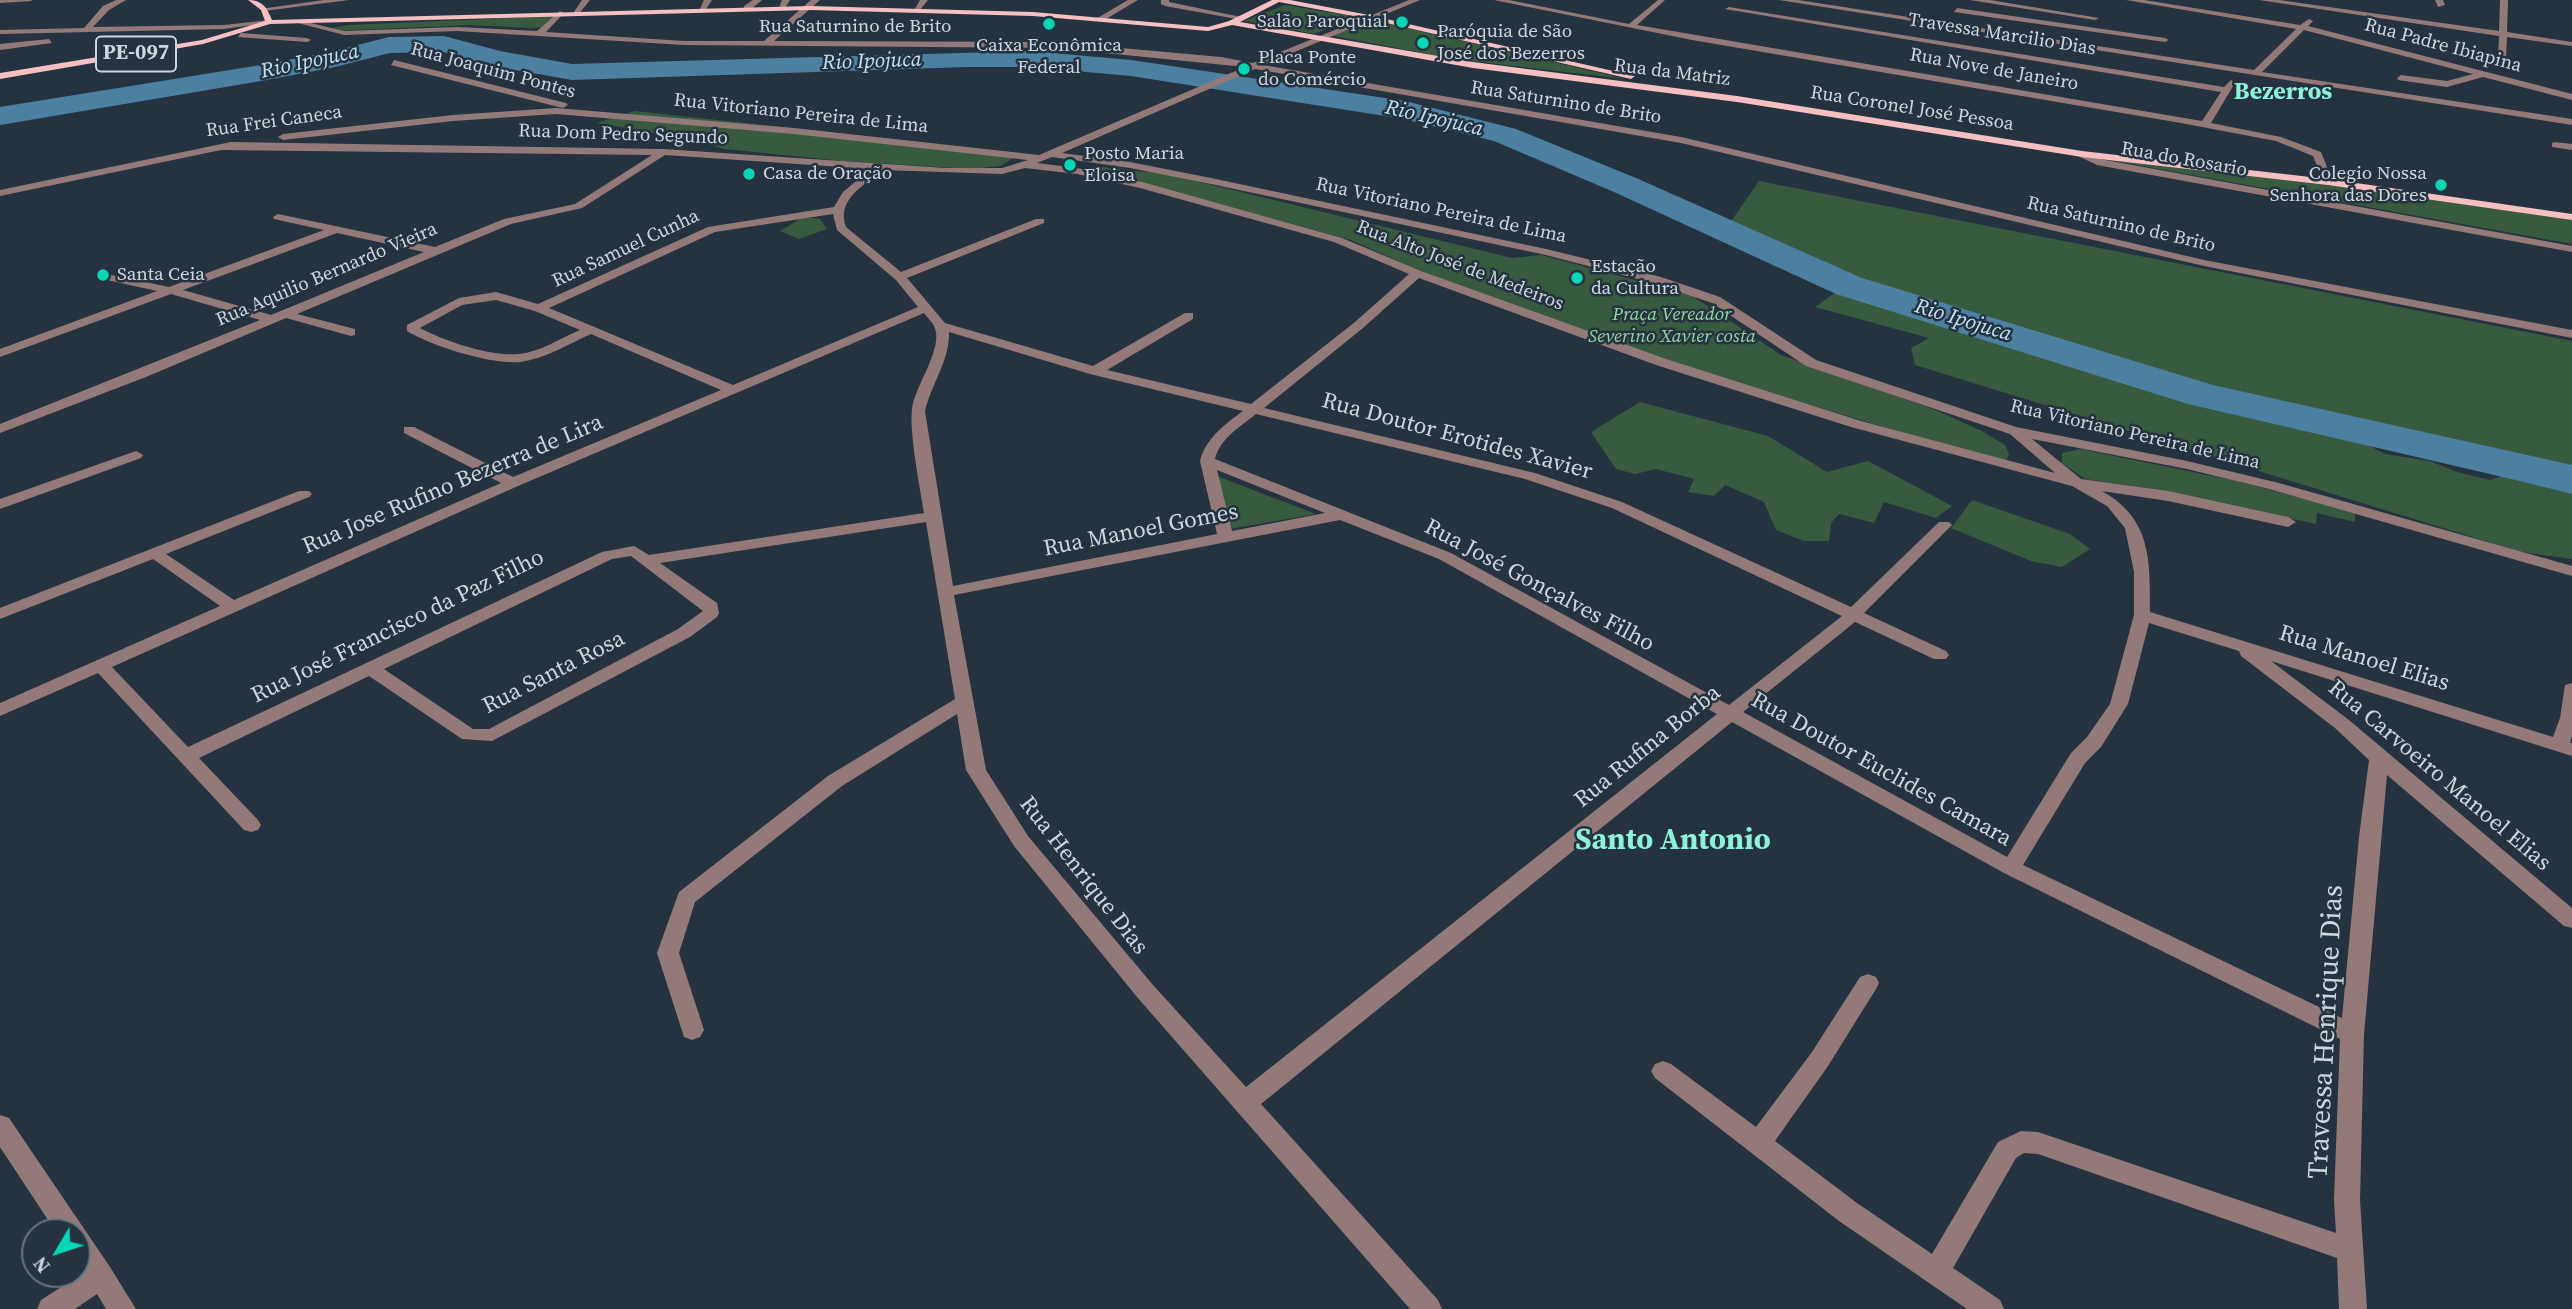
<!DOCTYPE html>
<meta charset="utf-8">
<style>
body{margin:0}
#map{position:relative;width:2572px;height:1309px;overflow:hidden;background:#253340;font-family:"Source Serif 4",serif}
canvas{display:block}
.north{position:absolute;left:21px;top:1218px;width:70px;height:70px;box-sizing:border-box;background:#253340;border:2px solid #68747f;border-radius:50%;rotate:231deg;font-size:19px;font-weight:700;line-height:28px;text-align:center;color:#cdd6de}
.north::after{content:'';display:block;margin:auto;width:24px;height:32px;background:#06d5b6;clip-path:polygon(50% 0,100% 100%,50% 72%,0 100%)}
</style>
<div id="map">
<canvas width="2572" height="1309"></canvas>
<div class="north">N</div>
</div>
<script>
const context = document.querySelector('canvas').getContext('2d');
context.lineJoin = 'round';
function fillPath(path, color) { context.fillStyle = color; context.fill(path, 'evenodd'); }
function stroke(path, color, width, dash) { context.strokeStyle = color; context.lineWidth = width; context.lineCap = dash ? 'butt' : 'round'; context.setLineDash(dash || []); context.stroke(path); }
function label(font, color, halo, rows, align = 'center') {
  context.font = font + ' "Source Serif 4",serif'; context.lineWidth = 5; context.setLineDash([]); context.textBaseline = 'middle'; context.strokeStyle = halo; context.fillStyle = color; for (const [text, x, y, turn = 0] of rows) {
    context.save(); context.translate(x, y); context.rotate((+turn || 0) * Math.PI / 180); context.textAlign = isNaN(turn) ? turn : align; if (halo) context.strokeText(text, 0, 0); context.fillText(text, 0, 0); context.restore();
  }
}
fillPath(new Path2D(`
 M1285,5L1358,17L1314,34L1244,21Z
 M555,16L542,27L533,28L470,25L334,31L332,28L349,25Z
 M1366,21L1381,22L1626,79L1454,59L1334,36Z
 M635,111L1021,153L1001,166L969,169L843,161L724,149L697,141L597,123Z
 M2098,158L2261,174L2572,218V244Z
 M1092,166L1167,174L1512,258L1541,255L1691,295L1781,355L1938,411L1982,431L2005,445L2009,454L2005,463L1986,458L1656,358L1418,270L1351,240L1128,179L1087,170Z
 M1759,181L2572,341V474L2293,415L1936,313L1725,230Z
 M803,217L820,219L827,229L799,239L780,231Z
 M1839,290L2169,392L2285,421L2324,434L2368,445L2385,454L2430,461L2457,472L2490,480L2502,476L2572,494V559L2521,552L1915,365L1911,348L1929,338L1815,307Z
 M1640,402L1768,436L1827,472L1868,461L1952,506L1936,518L1884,502L1874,523L1839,514L1831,523L1829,541H1804L1776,530L1764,502L1725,485L1714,496L1688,492L1694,479L1656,469L1635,474L1616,469L1591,432Z
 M2080,449L2232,480L2355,512V522L2317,513L2316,524L2146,488L2085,479L2062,463V453Z
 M1214,475L1316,514L1230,529Z
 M1972,500L2070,534L2090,549L2062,567L2031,561L1951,528Z`), '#385a3e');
fillPath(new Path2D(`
 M2384,430L2572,473V494L2368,443Z`), '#4c80a0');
fillPath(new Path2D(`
 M444,36L500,51L572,64L1031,51L1131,60L1405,101L1516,129L1636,178L1862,278L2213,385L2572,465V493L2188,404L1836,294L1614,192L1494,141L1404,119L1131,76L1031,67H967L572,80L498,67L443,52L390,53L331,68L261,81L0,125V107L261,65L330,52L389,37Z`), '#4c80a0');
fillPath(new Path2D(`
 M0,0H31L32,1L0,3Z
 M116,0H126L109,10L93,27L224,25L269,20L273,22L224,29L0,34V30L84,28L103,6Z
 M324,0H349L264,11L260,9Z
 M582,0H590L578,15H572Z
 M704,0H712L705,11H699Z
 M753,0H762L750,10H744V6Z
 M782,0H790L784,10H778Z
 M811,0H820L774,41L1055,42L1221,57L1253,63L1409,0H1420L1263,65L1681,137L2204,260L2572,330V338L2204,266L1681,143L1255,69L1062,153L1130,162L1211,178L1546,249L1661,277L1720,297L1816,360L2016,427L2187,461L2279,483L2572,566V576L2269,489L2187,469L2032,439L2081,479L2168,491L2288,517L2296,522L2288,527L2168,501L2102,491C2152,519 2150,561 2150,612L2553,737L2560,718L2565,685L2572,683V736L2570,743H2572V756L2271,661L2349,720L2572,908V928L2564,926L2387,775L2364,1034L2360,1200L2367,1309H2339L2337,1258L2038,1154L2024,1153L2016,1158L1953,1268L2000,1300L2004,1309H1967L1839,1221L1655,1078L1651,1071L1655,1064L1663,1061L1671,1064L1756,1127L1812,1052L1860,977L1868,974L1876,977L1879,983L1876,989L1828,1066L1775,1141L1857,1203L1932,1254L1998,1142L2021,1131L2038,1132L2336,1233L2334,1200L2340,1039L2004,873L1732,722L1261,1104L1438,1300L1442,1309H1410L1137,997L1014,846L966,770L957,714L842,786L695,902L679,953L704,1030L700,1037L692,1040L684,1037L657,953L679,892L828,776L955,699L926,522L660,563L717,603L719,613L717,617L690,637L492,741L462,739L369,676L199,758L258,820L261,825L258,830L251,832L244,830L98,673L0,716V703L220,606L153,559L0,619V608L299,491H309L312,494L309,497L166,554L234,600L501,483L404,433V427H414L513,477L721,390L591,334C568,344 545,359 520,362C492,365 431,346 407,331V325L459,298L496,292L538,304L708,227L834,207L843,192L871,169L665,155L582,208L511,224L297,314L355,329V335L351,336L286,318L146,377L0,433V424L260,320L171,294L0,357V349L157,291L107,280V274L169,287L324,230L274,219L273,217L278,214L435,247L504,219L575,204L652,155L221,150L0,196V190L231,142L663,149L945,168H1002L1028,160L794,134L556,114L453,121L283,140L278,137L283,134L453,115L556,108L794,128L1039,155L1245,67L1055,48L684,45L457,31L344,35L298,23L302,21L344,31L457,27L537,31L560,11L564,13L546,32L684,41H764ZM1052,157L1130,168L1211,184L1546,255L1653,283L1712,303L1806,366L2010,434L2055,473L1861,421L1666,359L1421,271L1342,238L1142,182L1077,168L1037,163ZM1025,168L1077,174L1140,188L1334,242L1409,274L1355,322L1251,404L1107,370L1193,319V313H1185L1093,366L945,323L907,278L1044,223V219H1036L901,272L846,227C836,199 864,186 882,170L1002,174ZM833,214L837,230L896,280L918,307L733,385L549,308L715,232ZM337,233L424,252L271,315L183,290ZM1419,278L1656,365L1851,427L2072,486L2107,506L2125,528L2134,572V615L2110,704L2087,737L2071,753L2007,857L1743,712L1855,622L1934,659H1946L1949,655L1946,651L1864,613L1952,525L1949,522H1939L1851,607L1622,502L1535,473L1264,408L1363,328ZM496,300L535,311L580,330C561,338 540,352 519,354C492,357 444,341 420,328L462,305ZM924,313C927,317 932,322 934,326C945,347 914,387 912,409C909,432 920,488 924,513L649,555L634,546L602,552L188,747L112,667L518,486ZM949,332L1090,374L1243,411C1224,425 1206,438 1200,461L1217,534L953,586L925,411C931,385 950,360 949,332ZM1256,414L1525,479L1612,508L1842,616L1729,705L1451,553L1215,459C1220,438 1240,427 1256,414ZM1217,470L1325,513L1232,531ZM1340,520L1439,559L1717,714L1246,1087L1153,985L1028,836L986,770L954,595ZM631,556L703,611L678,629L489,729H473L384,669L612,559ZM2149,623L2239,651L2241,656L2335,728L2369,760L2359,837L2342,1018L2023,865L2085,763L2101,747L2128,704Z
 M920,0H928L919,11L915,9Z
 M1128,0H1138L1101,22L1094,20Z
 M1161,0H1169V2L1246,18L1242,20L1165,6L1161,4Z
 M1494,0H1509L1629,24L1658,0H1665L1637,25L2202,121L2221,92L1725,9L1729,7L2224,87L2231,80L2235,83L2211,123L2281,137L2321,152L2333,182L2324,184L2313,156L2276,141L2181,123L1692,40Z
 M1779,0H1798L2254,70L2296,29L2126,0H2144L2300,25L2309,19L2313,21L2308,26L2572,94V100L2483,77L2447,87L2398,80L2397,78L2401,75L2447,81L2473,74L2304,30L2262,72L2572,119V125Z
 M1970,0H1990L2099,18L2095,20Z
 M2259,0H2279L2499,31L2500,0H2508L2507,32L2572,42V46L2507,37L2506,59L2502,62L2498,59L2499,36Z
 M2435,0H2443L2445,5L2438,7Z
 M1957,8L2165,38L2169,40L2165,42L1954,12Z
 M241,33L307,38L311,40L307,42L238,37Z
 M49,39L52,43L0,50V44Z
 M394,60L566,103L568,105L563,108L391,65Z
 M2555,142L2572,144V150L2552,147V143Z
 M2082,151L2100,159L2572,246V252L2097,165L2078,156V152Z
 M136,451L143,455L141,458L0,509V499Z
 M0,1115L9,1118L110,1267L136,1309H106L97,1294L75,1309H37L41,1300L83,1273L77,1264V1232H56L0,1147Z`), '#947979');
fillPath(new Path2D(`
 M248,0C262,0 267,7 272,20L810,6L1033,12L1208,27L1229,21L1272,0H1290L1369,15L1635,76L1631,79L1369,19L1279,2L1240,22L1473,62L1737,96L2082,151L2328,179L2572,214V220L2328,185L2082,157L1737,102L1473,68L1232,25L1208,31L1033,16L810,10L270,24L203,44L0,79V73L202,40L265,21L261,10Z`), '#f6bfc1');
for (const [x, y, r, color] of [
 [1402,22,7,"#06d5b6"],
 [1049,24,7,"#06d5b6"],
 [1423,43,7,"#06d5b6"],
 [1244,69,7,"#06d5b6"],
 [1070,165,7,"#06d5b6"],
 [749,174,7,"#06d5b6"],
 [2441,185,7,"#06d5b6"],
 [103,275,7,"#06d5b6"],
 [1577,278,7,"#06d5b6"]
]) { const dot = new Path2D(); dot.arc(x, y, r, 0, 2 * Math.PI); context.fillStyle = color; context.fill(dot); stroke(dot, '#253340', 2.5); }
label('19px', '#cdd6de', '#253340', [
 ["Salão Paroquial",1388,22,"right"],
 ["Paróquia de São",1437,32],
 ["José dos Bezerros",1437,54],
 ["Caixa Econômica",1049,46,"center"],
 ["Federal",1049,68,"center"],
 ["Placa Ponte",1258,58],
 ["do Comércio",1258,80],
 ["Posto Maria",1084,154],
 ["Eloisa",1084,176],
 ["Casa de Oração",763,174],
 ["Colegio Nossa",2427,174,"right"],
 ["Senhora das Dores",2427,196,"right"],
 ["Estação",1591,267],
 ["da Cultura",1591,289],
 ["Santa Ceia",117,275]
], 'left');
label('19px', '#cdd6de', '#253340', [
 ["Rua Saturnino de Brito",855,27],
 ["Travessa Marcilio Dias",2002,35,9],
 ["Rua Padre Ibiapina",2443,46,15],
 ["Rua Nove de Janeiro",1994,70,10],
 ["Rua Joaquim Pontes",493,71,15],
 ["Rua da Matriz",1672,73,7],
 ["Rua Saturnino de Brito",1566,103,9],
 ["Rua Coronel José Pessoa",1912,109,9],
 ["Rua Vitoriano Pereira de Lima",801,114,6],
 ["Rua Frei Caneca",274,122,-8],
 ["Rua Dom Pedro Segundo",623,135,2],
 ["Rua do Rosario",2184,160,10],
 ["Rua Vitoriano Pereira de Lima",1441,211,12],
 ["Rua Saturnino de Brito",2121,225,13],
 ["Rua Samuel Cunha",626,249,-25],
 ["Rua Alto José de Medeiros",1460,266,21],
 ["Rua Aquilio Bernardo Vieira",327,275,-23],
 ["Rua Vitoriano Pereira de Lima",2135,435,13]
]);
label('italic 19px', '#93d79f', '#253340', [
 ["Praça Vereador",1672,315],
 ["Severino Xavier costa",1672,337]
]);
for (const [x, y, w] of [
 [136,54,80]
]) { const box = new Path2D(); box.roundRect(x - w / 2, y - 17.5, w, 35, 5); context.fillStyle = '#253340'; context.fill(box); stroke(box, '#cdd6de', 2); }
label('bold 21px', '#cdd6de', null, [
 ["PE-097",136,54]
]);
label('italic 21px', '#c4e2f6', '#253340', [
 ["Rio Ipojuca",310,62,-12],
 ["Rio Ipojuca",872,62,-2],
 ["Rio Ipojuca",1434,119,13],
 ["Rio Ipojuca",1963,321,17]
]);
label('23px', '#cdd6de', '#253340', [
 ["Rua Doutor Erotides Xavier",1457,437,15],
 ["Rua Jose Rufino Bezerra de Lira",453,485,-23],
 ["Rua Manoel Gomes",1141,531,-11],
 ["Rua José Gonçalves Filho",1539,586,28],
 ["Rua José Francisco da Paz Filho",398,627,-26],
 ["Rua Manoel Elias",2364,659,17],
 ["Rua Santa Rosa",554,673,-27],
 ["Rua Rufina Borba",1648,747,-39],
 ["Rua Doutor Euclides Camara",1881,770,29],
 ["Rua Carvoeiro Manoel Elias",2439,776,40],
 ["Rua Henrique Dias",1083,876,52]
]);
label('bold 24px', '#8ef2da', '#253340', [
 ["Bezerros",2283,93]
]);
label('28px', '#cdd6de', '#253340', [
 ["Travessa Henrique Dias",2327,1032,-87]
]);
label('bold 30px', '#8ef2da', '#253340', [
 ["Santo Antonio",1673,841]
]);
</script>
